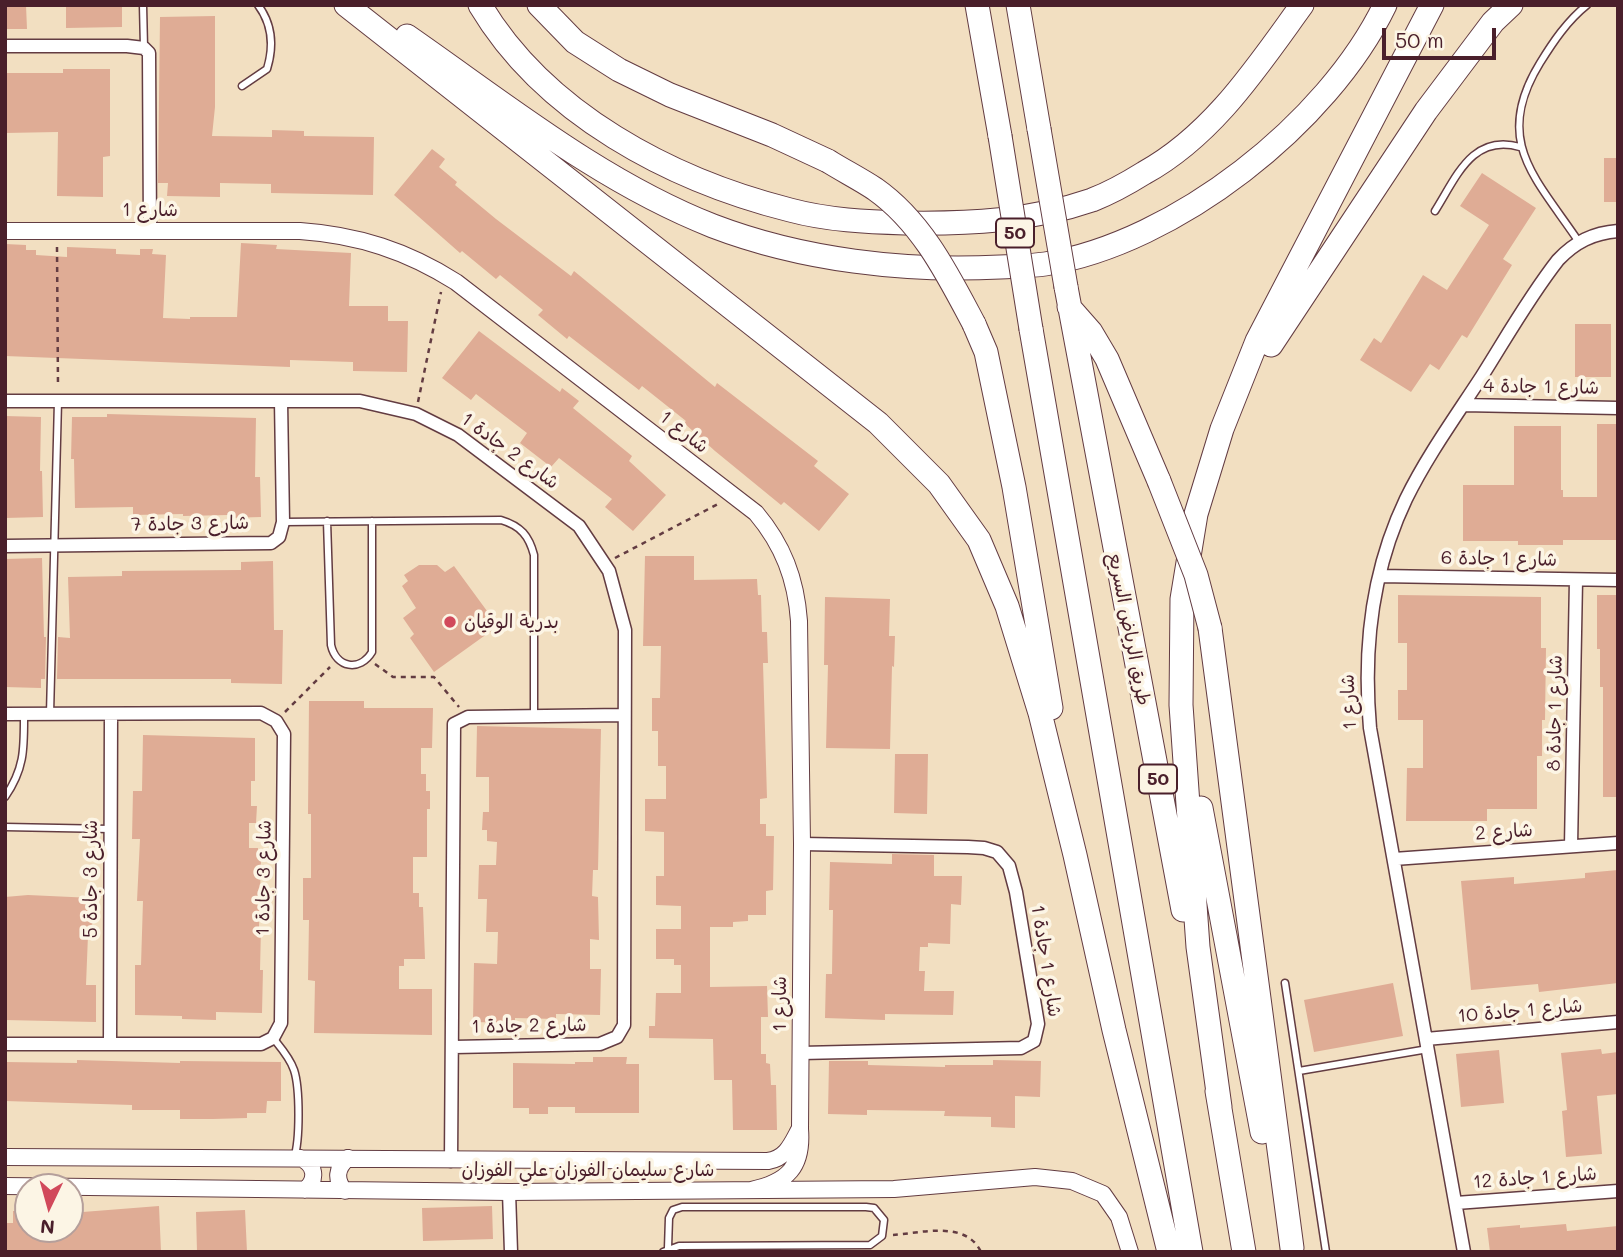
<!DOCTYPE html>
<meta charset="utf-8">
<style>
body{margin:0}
#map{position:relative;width:1623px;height:1257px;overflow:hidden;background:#f2dfc1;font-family:Mali,sans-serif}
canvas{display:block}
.frame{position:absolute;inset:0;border:7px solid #4a1f2b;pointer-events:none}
.north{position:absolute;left:14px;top:1173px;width:70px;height:70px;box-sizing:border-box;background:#fcf5e5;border:2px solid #b59f9b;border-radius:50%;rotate:185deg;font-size:19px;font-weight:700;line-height:28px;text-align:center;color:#4a1f2b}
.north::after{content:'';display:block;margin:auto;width:24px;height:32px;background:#d1495b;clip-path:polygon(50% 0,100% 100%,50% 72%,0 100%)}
.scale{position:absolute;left:1382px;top:28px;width:114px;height:32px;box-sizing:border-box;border:4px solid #4a1f2b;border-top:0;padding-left:9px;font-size:21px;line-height:24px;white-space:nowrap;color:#4a1f2b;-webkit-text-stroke:5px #fcf5e5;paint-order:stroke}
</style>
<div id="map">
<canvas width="1623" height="1257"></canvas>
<div class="frame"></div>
<div class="north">N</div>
<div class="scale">50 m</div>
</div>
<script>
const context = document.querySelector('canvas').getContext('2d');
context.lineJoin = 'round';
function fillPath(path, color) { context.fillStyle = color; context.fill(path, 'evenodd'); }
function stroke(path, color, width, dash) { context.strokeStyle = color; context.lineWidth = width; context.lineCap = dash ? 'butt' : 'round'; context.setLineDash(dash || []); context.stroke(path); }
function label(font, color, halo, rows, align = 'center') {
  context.font = font + ' Mali,"Playpen Sans Arabic",sans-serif'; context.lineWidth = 7; context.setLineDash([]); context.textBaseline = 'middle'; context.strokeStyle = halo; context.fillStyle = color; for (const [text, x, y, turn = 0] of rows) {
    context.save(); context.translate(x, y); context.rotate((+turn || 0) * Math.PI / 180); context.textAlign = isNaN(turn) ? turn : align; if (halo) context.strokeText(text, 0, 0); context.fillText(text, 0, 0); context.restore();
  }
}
fillPath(new Path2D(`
 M5,5H26L27,29H5Z
 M66,5H122V27L66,28Z
 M215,16V107L212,136L272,137V130L304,131V136L374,137L373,195L271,193V184L220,183V197L167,196L168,183H158L160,17Z
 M63,69H110V156L103,157V197L57,196L58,132L5,133V73H63Z
 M432,149L445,159L439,167L457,182L455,185L496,219L571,276L574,271L715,387L717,383L818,461L814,466L849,494L819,531L784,502L781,505L715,451L684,423L686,421L642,386L639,390L569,336L567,339L538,315L543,310L500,275L496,279L462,251L460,253L394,195Z
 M1604,158H1618V202H1604Z
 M1482,173L1536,208L1503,259L1512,265L1467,338L1462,335L1439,370L1430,364L1411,392L1360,360L1374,338L1381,343L1423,275L1447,290L1489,225L1460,206Z
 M241,243L277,245L276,249L351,253L349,306H388V321H408L407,372L353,371V362L290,360V367L5,356V244L26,245V250H36V255L67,257V247L116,249V254L140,255V249H153L152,254L166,255L163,318L190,319V317H237Z
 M1575,324H1611V377H1575Z
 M479,331L560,392L562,388L579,401L573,408L632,456L629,461L666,495L633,531L605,507L612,499L559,458L551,467L520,443L527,433L476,394L471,400L442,378Z
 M107,414L256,418L255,477H260L261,517L228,518V515L183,516V514L133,515V507L75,508L74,459H71L72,417H107Z
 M5,416L41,417L40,471H42L43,517L5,518Z
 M1597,424H1618V540H1563V545H1518V541H1463V485H1514V426H1561V490H1563V497H1597Z
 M645,556H694V580L757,579L758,595H761L762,632H767L768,663H763L767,798L760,799V824H766V836H774L773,890L766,891V915H748V921L733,922V927H710V987L767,986L768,1017H761V1054H766V1063L770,1064L771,1085H776L777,1130H733L732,1080H714L713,1039L649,1038V1026H655L656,993H681V965H674V959H656V929H681V906L656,905V876H664V832L645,831V799H666V766H658V731H652V698H660L661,646H643Z
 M42,558L44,637H46L45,679H41V688L5,687V559Z
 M273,561L274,630H283L282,684L231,683V679H57L58,637L70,638L68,577L122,576V571L241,570V562Z
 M419,565H437L445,572L454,566L498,626L434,672L410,638L414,634L403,618L416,608L402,586L408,581L404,575Z
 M1398,595L1541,597V648H1546L1545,720H1542V756H1537V809H1487V821H1406L1407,768H1423V720H1398V690H1407V643H1398Z
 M1597,595H1618V797H1603V687H1600V649H1597Z
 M825,597L890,599L889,636H895L894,667L892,666L890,749L826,748L828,665H824Z
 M309,701H364V708H433L432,748H421V774H426V791H430V809H427V857H413V893H419V907H423L425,959H404V966H399V989H432V1035L314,1033L315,981L308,980L309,920H303V878H311V814H308Z
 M477,726L601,729L598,870H593L592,896L598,897L599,940L590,939V969H601L600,1015L556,1014V1019L515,1018V1023L473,1022L474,963L497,964L498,932H486L487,899H478L479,865H496L497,842L487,841V830H482L483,812H489V777H476Z
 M143,735L255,738V781H251V806H257L256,823H249V848H258V859H261L259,927H261L260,970H263L262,1013L216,1012V1020L182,1019V1016L135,1015V965H141L143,901H137L140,839H132L133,791H142Z
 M895,754H928L927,814L894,813Z
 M892,854L934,855V876H962L961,905L951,904L950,944L928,943V947H920L919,971H925L924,991H954L953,1015L885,1014V1020L825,1018L826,974H832L833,910H829L830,862L892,864Z
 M1618,870V983L1539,992L1538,984L1471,990L1461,881L1514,877V884L1585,878V873Z
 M28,895L93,898L92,935H88L86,985H96V1022L5,1020V897Z
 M1393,983L1403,1036L1314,1052L1304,1000Z
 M1601,1049L1602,1054L1618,1052V1094L1597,1096L1602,1154L1566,1157L1562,1111L1567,1110L1561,1053Z
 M1499,1050L1504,1103L1461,1107L1456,1054Z
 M593,1057H627L626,1064H639V1113H575V1107H548V1114H529V1108H513V1063L575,1064V1062H593Z
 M77,1060L180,1063V1061L281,1062V1101H267L266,1113H247V1118L213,1119H180V1110H132V1105L5,1101V1062L77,1063Z
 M993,1060L1041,1061L1040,1097L1015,1096V1128L991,1127V1117L944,1116L945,1111L867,1110V1115L828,1114L829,1061H868V1065L945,1067V1065H993Z
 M159,1206L161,1252H5V1223H13V1211H28V1229H70V1213Z
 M492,1206L493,1239L423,1241L422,1208Z
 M245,1210L247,1252H197L196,1212Z
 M1566,1224L1567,1231L1618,1226V1252H1490L1487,1228L1520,1225V1228Z`), '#dfac95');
const service = new Path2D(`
 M143,5L144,48
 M242,86L267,69C274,46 273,25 258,5
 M1435,211C1456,178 1472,133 1520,147
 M1579,242C1536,178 1492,141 1540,63C1553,42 1567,21 1587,5
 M327,521L331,645C336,668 360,672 372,652V521
 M283,522L501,520C521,526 529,536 534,555V716
 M50,714L58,401
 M5,797C25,768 24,748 24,714
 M5,827L111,829
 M1285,983L1326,1252
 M273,1038C281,1048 290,1058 294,1070C300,1088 300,1141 294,1158
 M1299,1071L1428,1049
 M663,1252L679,1246L870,1245L882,1236L884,1220L874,1208L866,1207H682L673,1210L669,1218L668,1248`);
const minor = new Path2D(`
 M5,46H127L144,48L149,53L150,231
 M5,401H360L416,414L458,435L579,526L609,571L625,630L624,1025L617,1037L600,1044L454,1047
 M1463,405L1618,408
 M5,546L271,543L279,537L283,522L281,401
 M1380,576L1618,580
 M5,714L261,713L276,721L284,734L281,1023L273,1038L261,1044H5
 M1571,846L1576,580
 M1394,859L1618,843
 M1426,1039L1618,1022
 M110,1044L111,714
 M801,1053L1021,1048L1034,1041L1038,1024L1016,892L1009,866L997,852L984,848L968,847L802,844
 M451,1161L454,724L468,717L624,715
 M509,1192L511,1252
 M1456,1203L1618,1191
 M1464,1252L1370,728C1363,650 1372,570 1406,499C1427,456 1456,416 1482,376C1506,338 1529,297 1558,260C1575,242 1593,233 1618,231`);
const tertiary = new Path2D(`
 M5,231H300C358,235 407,251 456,282L756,513C783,545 796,579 799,621L802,844L800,1129C803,1167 788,1182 751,1190
 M5,1157L768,1161C786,1158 791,1145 799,1130
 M300,1158C315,1164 318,1179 305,1190
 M5,1186L509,1192L894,1189L1035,1177L1072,1181L1103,1194L1119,1217L1130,1252
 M345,1191C335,1180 336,1168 348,1158`);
const motorway = new Path2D(`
 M346,5L878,423L939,484L979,540L1007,606L1040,713L1075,855L1114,1030L1169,1252
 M480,5C545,114 671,180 790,210C827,220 867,222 905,223C969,224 1031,221 1092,200C1110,193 1128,183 1144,173C1213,135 1257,67 1302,5
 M539,5L575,42L619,70L670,95L772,135L828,161
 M977,5L1000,136
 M1018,5L1039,129
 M407,36C505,104 601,182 713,226C802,260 905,272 1000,267C1015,266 1031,266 1045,264C1176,243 1328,123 1385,5
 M1066,287L1183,910
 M1069,307L1091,332L1107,359L1159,481
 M974,324L986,352L1014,487L1051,708
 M1031,329L1191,1252
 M1271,345L1426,111L1493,22L1511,5
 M1210,628L1292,1248
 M1201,808L1262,1132
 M1217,1091L1244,1252
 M1220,1107L1198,947L1181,705L1182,599L1196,514L1222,429L1257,341L1432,5`);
stroke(service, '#633c42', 9);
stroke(minor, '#633c42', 15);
stroke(tertiary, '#633c42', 18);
stroke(motorway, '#633c42', 25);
stroke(new Path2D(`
 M57,247L58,387
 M418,402L441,292
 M615,558L718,504
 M375,664L393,677H434L459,707
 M285,712L330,667
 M893,1235C921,1233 966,1220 981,1252`), '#633c42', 2.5, [5, 5]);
stroke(service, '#fff', 6);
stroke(minor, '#fff', 12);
stroke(tertiary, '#fff', 16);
stroke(motorway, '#fff', 23);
const motorwayBridge = new Path2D(`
 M1039,129L1066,287
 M1000,136L1031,329
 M828,161C844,171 860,179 875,189C922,222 948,275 974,324
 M1159,481L1196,575L1210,628`);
stroke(motorwayBridge, '#633c42', 25, []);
stroke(motorwayBridge, '#fff', 23);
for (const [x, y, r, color] of [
 [450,622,7,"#d1495b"]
]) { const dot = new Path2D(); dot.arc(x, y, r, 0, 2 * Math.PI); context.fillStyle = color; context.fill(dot); stroke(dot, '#fcf5e5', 2.5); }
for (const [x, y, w] of [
 [1015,233,38],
 [1158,779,38]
]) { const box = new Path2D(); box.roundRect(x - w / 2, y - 14.5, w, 29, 5); context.fillStyle = '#fcf5e5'; context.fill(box); stroke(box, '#4a1f2b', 2); }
label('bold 18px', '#4a1f2b', null, [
 ["50",1015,233],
 ["50",1158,779]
]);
label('19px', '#4a1f2b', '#fcf5e5', [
 ["شارع 1",150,210],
 ["شارع 1 جادة 4",1541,387,1],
 ["شارع 1",684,432,38],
 ["شارع 2 جادة 1",510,451,36],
 ["شارع 3 جادة 7",190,524,-1],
 ["شارع 1 جادة 6",1499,559,1],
 ["طريق الرياض السريع",1129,629,79],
 ["شارع 1",1349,702,-93],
 ["شارع 1 جادة 8",1555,713,-89],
 ["شارع 2",1504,832,-4],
 ["شارع 3 جادة 1",264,878,-89],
 ["شارع 3 جادة 5",91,879,-90],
 ["شارع 1 جادة 1",1046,961,81],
 ["شارع 1",780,1004,-90],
 ["شارع 1 جادة 10",1520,1011,-5],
 ["شارع 2 جادة 1",529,1026,-1],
 ["شارع سليمان الفوزان علي الفوزان",588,1170],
 ["شارع 1 جادة 12",1535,1178,-4]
]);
label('19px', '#4a1f2b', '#fcf5e5', [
 ["بدرية الوقيان",464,622]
], 'left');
</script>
